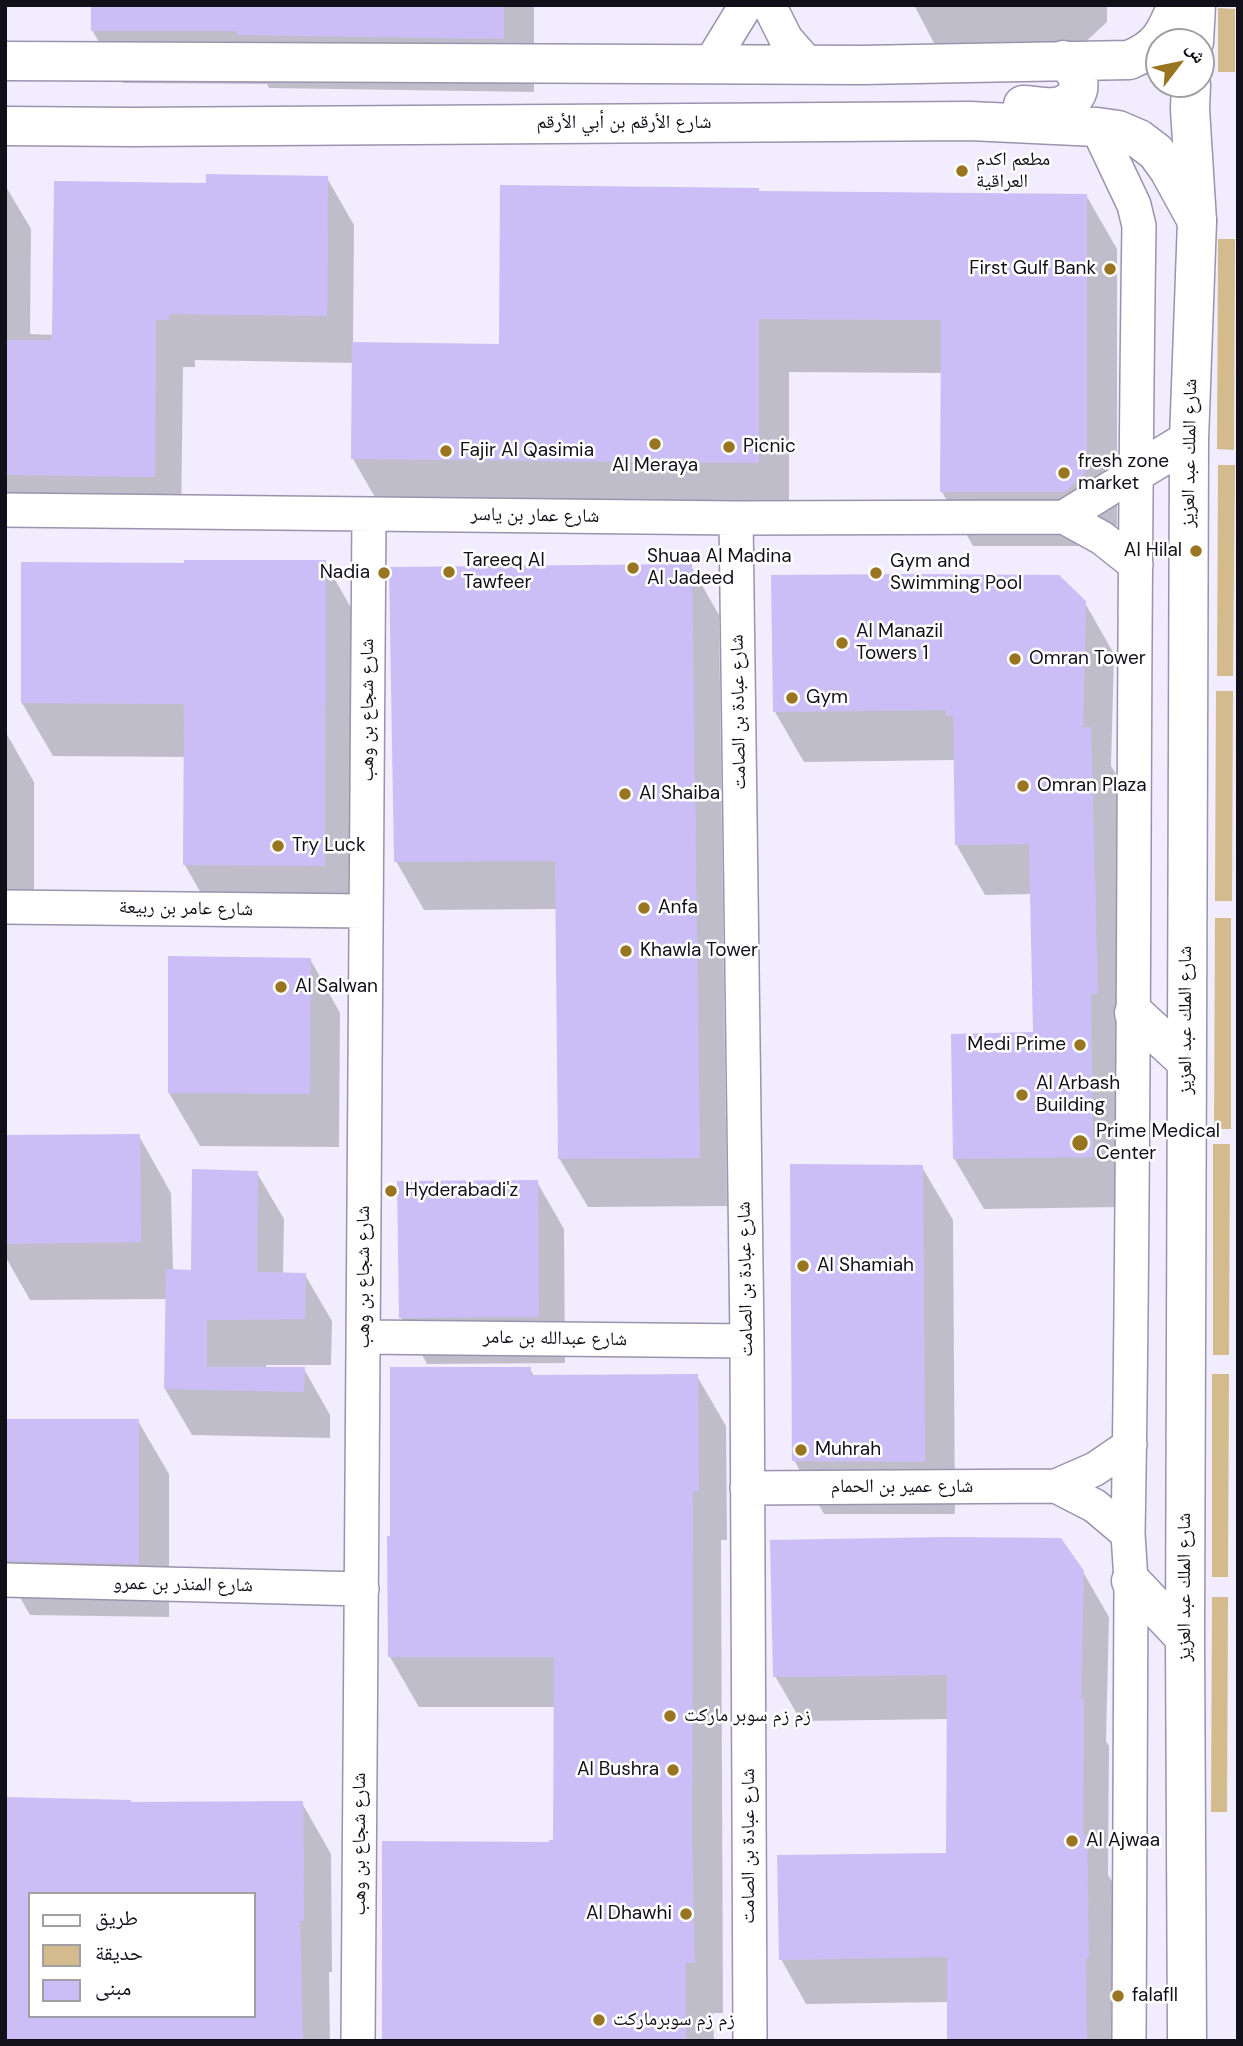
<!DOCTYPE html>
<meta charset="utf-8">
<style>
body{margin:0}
#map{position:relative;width:1243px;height:2046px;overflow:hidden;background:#f1edfe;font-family:"DM Sans","Noto Naskh Arabic",sans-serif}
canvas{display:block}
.frame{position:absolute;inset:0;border:7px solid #110f18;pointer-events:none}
.legend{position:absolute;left:28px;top:1892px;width:228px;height:126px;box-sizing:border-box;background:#fff;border:2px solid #a09fa3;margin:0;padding:9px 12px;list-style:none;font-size:21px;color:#110f18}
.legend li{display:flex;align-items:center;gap:14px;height:35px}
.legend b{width:35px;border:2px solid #a09fa3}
.north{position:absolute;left:1145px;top:28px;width:70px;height:70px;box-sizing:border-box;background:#fff;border:2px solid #a09fa3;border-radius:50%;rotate:58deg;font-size:19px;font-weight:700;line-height:28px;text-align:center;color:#110f18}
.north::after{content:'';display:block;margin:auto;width:24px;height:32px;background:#9a7520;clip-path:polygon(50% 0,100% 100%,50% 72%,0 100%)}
</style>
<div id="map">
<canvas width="1243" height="2046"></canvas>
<div class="frame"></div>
<ul class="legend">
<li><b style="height:9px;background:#fff"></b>طريق</li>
<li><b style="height:19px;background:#d3bb8d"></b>حديقة</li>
<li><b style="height:19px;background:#cbbdf6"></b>مبنى</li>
</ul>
<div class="north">ش</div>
</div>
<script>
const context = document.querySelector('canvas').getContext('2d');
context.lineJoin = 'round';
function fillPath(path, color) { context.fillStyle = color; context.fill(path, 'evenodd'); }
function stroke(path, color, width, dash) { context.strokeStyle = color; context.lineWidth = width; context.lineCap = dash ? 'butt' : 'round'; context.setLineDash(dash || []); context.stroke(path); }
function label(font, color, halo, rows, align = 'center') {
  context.font = font + ' "DM Sans","Noto Naskh Arabic",sans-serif'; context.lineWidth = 5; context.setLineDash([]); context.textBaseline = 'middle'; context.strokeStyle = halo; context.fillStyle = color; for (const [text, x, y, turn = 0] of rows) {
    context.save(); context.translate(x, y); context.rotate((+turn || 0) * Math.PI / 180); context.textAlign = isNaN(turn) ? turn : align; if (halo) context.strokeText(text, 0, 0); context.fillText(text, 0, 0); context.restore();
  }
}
fillPath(new Path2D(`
 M1218,8L1235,9V72H1218Z
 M1218,239H1235L1234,450L1217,449Z
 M1218,465H1235L1233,676H1217Z
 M1216,691H1233L1232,901H1215Z
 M1215,918H1231V1129H1214Z
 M1213,1144H1230L1229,1355H1213Z
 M1212,1374H1229L1228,1577H1212Z
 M1212,1597H1228L1227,1812H1211Z`), '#d3bb8d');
fillPath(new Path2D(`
 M92,5H534V92L269,88L267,84L123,83L92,30Z
 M914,5H1107V22L1080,47L934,43Z
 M327,178L354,225L353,344L501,346L760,193L1086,195L1117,249V525L1096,546H973L942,492L943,373L789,372V516L384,513L353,459L354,363L195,360V367H183L181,523L5,526V185L31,229L30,334L54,335L207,185Z
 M325,562L355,615V919L215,918L185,865V757L53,756L22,703Z
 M691,566L719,615L727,1206L588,1207L559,1158L557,909L424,910L396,861Z
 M1085,603L1114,654L1111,766L1119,779L1121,1207L984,1209L954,1158L1035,1034L1032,894L985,895L956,844L955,760L804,762L775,712Z
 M5,731L34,782V918H5Z
 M310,959L340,1013L339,1147L200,1146L169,1093Z
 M139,1136L171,1193L173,1271L192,1272L257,1173L284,1219L283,1274L305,1275L332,1321L331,1365H266V1368L304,1369L330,1415V1438L192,1435L165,1389L167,1299L30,1300L5,1256V1137Z
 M922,1167L953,1220L955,1514H824L794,1460Z
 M537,1182L564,1229L565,1363L427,1364L401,1317Z
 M530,1369L534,1376H697L726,1426L727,1540H721L723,2013H713L714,2041H384L551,1844L555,1842L557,1707H419L390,1657L389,1538Z
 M5,1420L138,1421L169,1474V1617L30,1615L5,1571Z
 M1083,1572L1109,1617L1106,1741L1109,1746L1108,1875L1112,1881L1114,2002H1111V2041H949V2002L806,2004L781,1959L948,1855L949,1719L801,1721L775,1676Z
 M5,1799L131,1804L302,1803L331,1854L332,1972H329L330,2041H5ZM30,1894H254V2016H30Z`), '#0003');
fillPath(new Path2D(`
 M91,5H504V39L237,35V31H91Z
 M206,174L328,176L327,316L169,314V320H156L155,477L5,475V340H51L52,333L54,181L206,183Z
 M500,185L759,188V191L1087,194V471L1065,492H940L941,320L759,319V463L351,459L352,342L499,344Z
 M184,560H326L325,866L183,865L184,704L21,703V562L184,563Z
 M692,564L700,1158L558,1159L555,861L394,862L389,567Z
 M911,574L1059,575L1086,601L1083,727H1091L1098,994H1091L1093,1157L953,1159L951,1034L1033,1032L1029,844L955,845L953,716H946V710L773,712L771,575Z
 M168,956L311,958L310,1094L168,1093Z
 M140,1134L141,1242L5,1244V1135Z
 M790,1164L923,1165L925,1462L792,1461Z
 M192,1169L258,1171L257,1272L306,1273L305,1319L207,1320V1367H305L304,1392L164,1389L166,1269L191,1270Z
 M538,1180L539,1317L399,1318L397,1181Z
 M390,1367H531V1375L698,1374L699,1491H693L692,1839L695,1963H686V2041H382V1841L549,1842V1840H553L554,1657H388L387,1536H390Z
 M5,1419H139V1564L5,1561Z
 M947,1537L1061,1538L1084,1571L1081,1699H1084L1083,1835H1087L1089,1958H1086L1087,2041H947V1957L779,1960L777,1855L946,1853L947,1675L773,1677L770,1540Z
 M5,1797L131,1800V1802L303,1801L304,1921H300L303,2041H5ZM30,1894H254V2016H30Z`), '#cbbdf6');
const minor = new Path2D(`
 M769,5L786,39L808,64
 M710,64L746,5
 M1097,127L1134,205L1139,226C1132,662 1136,1098 1128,1534L1131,1581L1129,2041
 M5,510L736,518L1064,517L1102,538L1136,565
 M1064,517L1135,473
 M736,518L747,1341L750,2041
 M5,907L366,911
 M363,1337L747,1341
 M1056,1486L1095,1506L1128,1534
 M747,1488L1056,1486L1095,1469L1130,1445
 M5,1580L362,1589
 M358,2041L369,514`);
const tertiary = new Path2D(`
 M5,61L862,65L1129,60C1159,48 1165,34 1177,5
 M1023,105C1035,105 1052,110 1063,105C1087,95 1080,71 1063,60
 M5,126L133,127L970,121L1097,127L1118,130L1139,139L1156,152L1169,170L1197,221`);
const trunk = new Path2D(`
 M1194,42L1196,5
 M1135,473L1189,440
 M1134,1013L1186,1061
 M1131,1581L1185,1638
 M1187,2041L1185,1638L1189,440L1197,221L1190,109L1191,84`);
stroke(minor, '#9993ad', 36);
stroke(tertiary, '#9993ad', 41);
stroke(trunk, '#9993ad', 41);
stroke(minor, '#fff', 33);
stroke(tertiary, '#fff', 38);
stroke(trunk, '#fff', 38);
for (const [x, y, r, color] of [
 [962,171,7,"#9a7520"],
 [1110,269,7,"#9a7520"],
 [655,444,7,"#9a7520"],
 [729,447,7,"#9a7520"],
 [446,451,7,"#9a7520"],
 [1064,473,7,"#9a7520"],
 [1196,551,7,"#9a7520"],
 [633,568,7,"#9a7520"],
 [449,572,7,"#9a7520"],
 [384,573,7,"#9a7520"],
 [876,573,7,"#9a7520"],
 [842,643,7,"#9a7520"],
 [1015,659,7,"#9a7520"],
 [792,698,7,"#9a7520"],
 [1023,786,7,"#9a7520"],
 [625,794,7,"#9a7520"],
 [278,846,7,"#9a7520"],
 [644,908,7,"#9a7520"],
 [626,951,7,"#9a7520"],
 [281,987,7,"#9a7520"],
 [1080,1045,7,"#9a7520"],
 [1022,1095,7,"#9a7520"],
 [1080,1143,9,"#9a7520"],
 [391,1191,7,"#9a7520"],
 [803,1266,7,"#9a7520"],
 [801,1450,7,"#9a7520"],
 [670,1716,7,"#9a7520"],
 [673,1770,7,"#9a7520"],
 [1072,1841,7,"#9a7520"],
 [686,1914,7,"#9a7520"],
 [1118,1996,7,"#9a7520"],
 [599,2020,7,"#9a7520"]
]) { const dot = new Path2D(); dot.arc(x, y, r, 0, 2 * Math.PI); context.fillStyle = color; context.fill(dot); stroke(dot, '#fff', 2.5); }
label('19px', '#110f18', '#fff', [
 ["شارع الأرقم بن أبي الأرقم",624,123],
 ["شارع الملك عبد العزيز",1190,453,-89],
 ["شارع عمار بن ياسر",535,516,1],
 ["شارع شجاع بن وهب",368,710,-90],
 ["شارع عبادة بن الصامت",739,712,-91],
 ["شارع عامر بن ربيعة",186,909,1],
 ["شارع الملك عبد العزيز",1186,1020,-90],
 ["شارع شجاع بن وهب",364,1277,-90],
 ["شارع عبادة بن الصامت",746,1279,-91],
 ["شارع عبدالله بن عامر",555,1339,1],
 ["شارع عمير بن الحمام",902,1487],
 ["شارع المنذر بن عمرو",183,1585,1],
 ["شارع الملك عبد العزيز",1185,1587,-90],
 ["شارع شجاع بن وهب",360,1844,-90],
 ["شارع عبادة بن الصامت",749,1846,-90]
]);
label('19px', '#110f18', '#fff', [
 ["مطعم اكدم",976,160],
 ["العراقية",976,182],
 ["First Gulf Bank",1096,269,"right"],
 ["Picnic",743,447],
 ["Fajir Al Qasimia",460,451],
 ["fresh zone",1078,462],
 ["market",1078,484],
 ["Al Meraya",655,466,"center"],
 ["Al Hilal",1182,551,"right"],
 ["Shuaa Al Madina",647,557],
 ["Al Jadeed",647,579],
 ["Tareeq Al",463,561],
 ["Tawfeer",463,583],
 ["Gym and",890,562],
 ["Swimming Pool",890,584],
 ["Nadia",370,573,"right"],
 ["Al Manazil",856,632],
 ["Towers 1",856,654],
 ["Omran Tower",1029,659],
 ["Gym",806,698],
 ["Omran Plaza",1037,786],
 ["Al Shaiba",639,794],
 ["Try Luck",292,846],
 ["Anfa",658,908],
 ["Khawla Tower",640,951],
 ["Al Salwan",295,987],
 ["Medi Prime",1066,1045,"right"],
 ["Al Arbash",1036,1084],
 ["Building",1036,1106],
 ["Prime Medical",1096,1132],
 ["Center",1096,1154],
 ["Hyderabadi'z",405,1191],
 ["Al Shamiah",817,1266],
 ["Muhrah",815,1450],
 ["زم زم سوبر مارکت",684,1716],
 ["Al Bushra",659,1770,"right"],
 ["Al Ajwaa",1086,1841],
 ["Al Dhawhi",672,1914,"right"],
 ["falafll",1132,1996],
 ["زم زم سوبرمارکت",613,2020]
], 'left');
</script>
